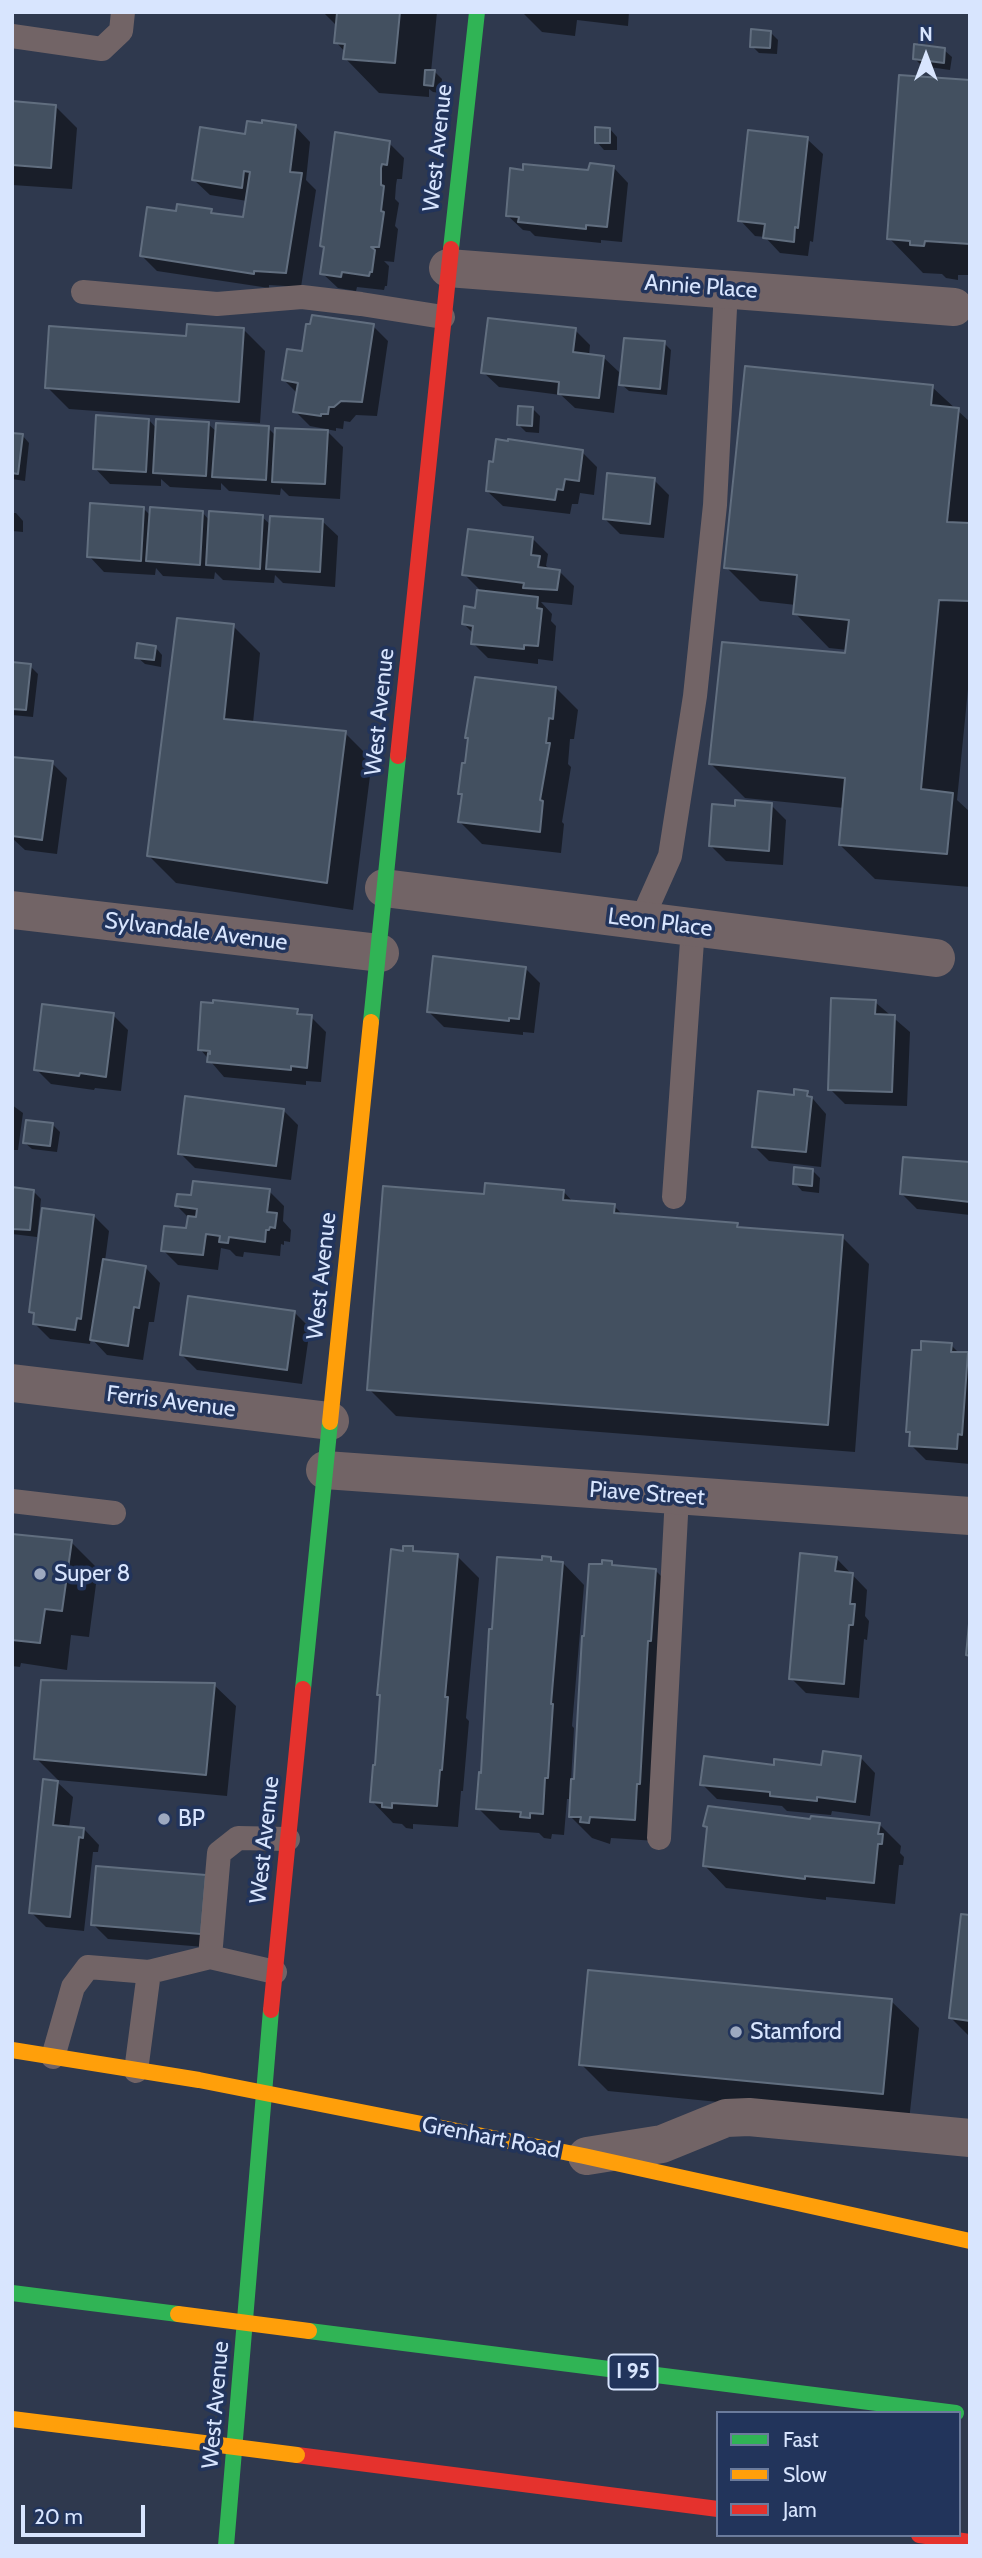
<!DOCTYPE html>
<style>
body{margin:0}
#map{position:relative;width:982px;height:2558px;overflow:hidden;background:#2f394e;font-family:Cabin,sans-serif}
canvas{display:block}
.frame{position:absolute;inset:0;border:14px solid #d8e5fe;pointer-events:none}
.legend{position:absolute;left:716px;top:2411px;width:245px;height:126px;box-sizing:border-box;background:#22345b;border:2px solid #6b7b9c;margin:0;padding:9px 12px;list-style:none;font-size:21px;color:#d8e5fe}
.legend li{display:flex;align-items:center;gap:14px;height:35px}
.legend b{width:35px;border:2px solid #6b7b9c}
.north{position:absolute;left:891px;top:21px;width:70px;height:70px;-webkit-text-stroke:5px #22345b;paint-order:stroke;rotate:0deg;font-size:19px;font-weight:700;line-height:28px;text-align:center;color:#d8e5fe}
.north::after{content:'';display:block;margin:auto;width:24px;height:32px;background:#d8e5fe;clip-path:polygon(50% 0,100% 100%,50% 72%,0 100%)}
.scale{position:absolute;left:21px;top:2505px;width:124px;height:32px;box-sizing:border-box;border:4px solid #d8e5fe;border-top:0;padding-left:9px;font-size:21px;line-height:24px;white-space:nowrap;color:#d8e5fe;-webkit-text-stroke:5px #22345b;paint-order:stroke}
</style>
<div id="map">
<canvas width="982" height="2558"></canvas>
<div class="frame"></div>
<ul class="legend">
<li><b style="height:9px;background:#30b455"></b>Fast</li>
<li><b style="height:9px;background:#ff9f0a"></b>Slow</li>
<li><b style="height:9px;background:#e5322d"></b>Jam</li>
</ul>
<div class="north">N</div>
<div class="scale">20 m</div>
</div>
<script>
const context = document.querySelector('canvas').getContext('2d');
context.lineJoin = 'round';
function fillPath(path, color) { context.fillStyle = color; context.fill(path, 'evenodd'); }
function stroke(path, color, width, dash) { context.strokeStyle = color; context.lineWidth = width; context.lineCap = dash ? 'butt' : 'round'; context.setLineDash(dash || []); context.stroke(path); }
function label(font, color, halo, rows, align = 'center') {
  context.font = font + ' Cabin,sans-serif'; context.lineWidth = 7; context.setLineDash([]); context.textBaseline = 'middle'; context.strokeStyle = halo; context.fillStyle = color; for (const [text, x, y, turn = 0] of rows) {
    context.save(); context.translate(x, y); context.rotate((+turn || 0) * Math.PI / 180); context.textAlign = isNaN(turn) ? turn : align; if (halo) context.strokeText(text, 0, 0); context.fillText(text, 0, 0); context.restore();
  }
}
fillPath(new Path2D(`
 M323,12H437L431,72H435L442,79L440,93L433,92L429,89V97L379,93L345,58V52L336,42L337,26Z
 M522,12H629L628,26L577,20L575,36L542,32Z
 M770,32L778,40L777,54L759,53L752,46Z
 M944,50L952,57L950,70L922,66L914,58Z
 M970,82V275H958V280L946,278L942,274L923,273L889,238Z
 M12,103L55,106L77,128L72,189L12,185Z
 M295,126L310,142L306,180L316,190L301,287L269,285V288L157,271L142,256L177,213L211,211L215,215L245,219L247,201L210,195L194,180L247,136Z
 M610,129L617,137V150H604L597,142Z
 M807,139L823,154L813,242L810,241L808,256L780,253L765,237L755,236L740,220Z
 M389,143L404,158L402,179H397L396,185L395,199L399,203L395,226L398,229L394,262L384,261L389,266L387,286H385L384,290L357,287L356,291L338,288L322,273L325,249L322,245Z
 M613,167L628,183L622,242L601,240V243L535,236L530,231L523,230L507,215L525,172H590Z
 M373,326L388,341L377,416L356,415L350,422L344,421L343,429L336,428V431L310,426L295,411L298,394L284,380L304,353Z
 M243,329L265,351L260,423L69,409L47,387L187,338Z
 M575,330L590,345L589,356L603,357L619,372L614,413L575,408L561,395L499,387L483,372Z
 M664,343L671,350L667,395L629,391L621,384Z
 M932,387L970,422V669L957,800L970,812V887L875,879L840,845L844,808L745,798L711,764L847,655L848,650L829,648L795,613L796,605L760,601L726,567Z
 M533,409L540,416L539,433L526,432L519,425Z
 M149,420L157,429L208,424L217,432L268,428L276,436L328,432L343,447L340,499L289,496L281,488L280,495L229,491L221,483V490L170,487L161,479V486L110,484L95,468Z
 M12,434L22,435L29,443L25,481L12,479Z
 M509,443L582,452L597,467L594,495L580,493L578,504H572L570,514L503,506L487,491L495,464Z
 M654,480L669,495L664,538L620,534L604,518Z
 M143,508L151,516L202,512L210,521L262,517L271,525L322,521L338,536L335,587L283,583L275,575L274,583L223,580L215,572L214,579L163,576L156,568L155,575L104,572L89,556Z
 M12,513H16L23,521V532L12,531Z
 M533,539L548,554L546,566L551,570L559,571L574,586L572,605L541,602L552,614L551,621L556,626L553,661L538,659V664L488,658L473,643L474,634L464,624L476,610L479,589L464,574Z
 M233,626L260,653L253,723L345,733L372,760L353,910L176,883L149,856Z
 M155,647L162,655L161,667L145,664L137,657Z
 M12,664L30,666L38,674L33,717L12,715Z
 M556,688L578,710L574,739H570L568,764L571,767L562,822L564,824L561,853L482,844L460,822L463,797L460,793L467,765L469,740L467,737Z
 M12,759L52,763L67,778L57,854L25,850L12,838Z
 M771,805L786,820L783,865L726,861L710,845L736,808Z
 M525,968L540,983L534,1033L523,1032V1035L444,1027L429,1012Z
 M875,1002L910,1032L907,1106L845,1104L830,1089Z
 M297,1011L302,1016L311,1017L326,1032L321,1082L306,1081V1085L224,1077L200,1049Z
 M113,1015L128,1030L121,1091L95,1088L94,1090L51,1084L36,1069Z
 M807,1092L826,1114L821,1167L769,1161L754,1146L795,1097Z
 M12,1105L23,1113L18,1150H12Z
 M283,1110L298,1125L291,1180L195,1168L180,1153Z
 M53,1125L60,1132L57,1152L32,1149L24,1142Z
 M970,1164V1215L917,1209L902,1194Z
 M813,1171L820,1178L819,1193L802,1191L795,1183Z
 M12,1189L33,1191L41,1199L37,1237L12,1234Z
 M269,1191L284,1206L283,1221L291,1230L290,1242L284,1241V1245L281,1244L280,1256L244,1252L243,1257L236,1256L230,1250L221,1248L218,1270L178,1265L163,1250L188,1230L189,1218L177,1206L193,1197Z
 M563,1191L574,1203L614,1206L624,1216L737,1225L742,1229L842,1237L869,1264L855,1452L396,1416L369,1389L486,1196Z
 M94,1216L109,1231L105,1261L145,1267L160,1283L154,1322H149L143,1360L107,1355L91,1338L90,1344L50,1339L34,1323L35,1316L31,1312Z
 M294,1312L310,1328L302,1384L197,1370L182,1355Z
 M951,1345L960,1354H967L970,1357V1464L926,1460L911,1445V1435L908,1431Z
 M12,1534L71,1542L98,1569L89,1637L71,1635L67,1670L21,1663L20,1667L12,1666Z
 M412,1548L416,1553L457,1556L479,1578L466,1718L469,1721L463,1791H461L458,1827L413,1824V1829L406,1828L402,1824L393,1823L372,1801L381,1697L379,1694L404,1552Z
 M550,1558L555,1563H563L584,1585L572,1726L574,1728L571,1781H576L585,1638L603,1566L611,1563L616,1567L655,1570L677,1592L656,1841L611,1838L610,1844L592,1838L570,1816L572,1799H567L564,1835L552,1834L551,1839L544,1838L539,1833L500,1830L478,1808L483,1775L543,1562Z
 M836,1558L867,1590L865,1616L869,1621L867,1640L864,1639L859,1698L806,1693L791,1678Z
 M214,1685L236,1706L227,1796L58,1780L36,1758Z
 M860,1757L875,1773L870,1816L832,1811L831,1815L787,1811L782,1806L717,1799L702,1784L775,1767H823Z
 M57,1782L73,1797L69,1828L84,1829L99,1845L98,1852H93L84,1931L46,1927L31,1912Z
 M812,1821L879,1824L901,1846L900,1853L904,1857L903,1865H899L895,1904L826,1897V1900L726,1888L705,1866L708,1829L705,1826Z
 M205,1876L216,1948L108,1939L93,1924Z
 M970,1917V2037L951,2018Z
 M891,2001L919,2028L909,2121L608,2091L581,2064Z`), '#0007');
const building = new Path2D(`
 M333,12H400L395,63L343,59L345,44L334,43L337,13Z
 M751,29L771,31L770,48L750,47Z
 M914,44L945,48L944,63L913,59Z
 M425,70H435L433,86L424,85Z
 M899,75L970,80V244L925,241L924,246L910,245V241L887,239Z
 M12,101L56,105L51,168L12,165Z
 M262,120L296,125L290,172L302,173L286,273L254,271V274L140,256L147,207L176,211L177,204L212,209L211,213L243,217L250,172L244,171L242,188L192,180L200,127L245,134L247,121L262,123Z
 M595,127L610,128V143H595Z
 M748,130L808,137L798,228L795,227L794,242L763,238L765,224L738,221Z
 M335,132L390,141L387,165L382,164L381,168V185L384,186L381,211L384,212L379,247H371L375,250L372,272H370L369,276L342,272L341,277L320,274L324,247L320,246Z
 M590,163L614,166L607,227L586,225V229L518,222L519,217L506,216L510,168L523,170V164L588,170Z
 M312,315L374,324L362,402L341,401L334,407H329L328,414H321V416L293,412L298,383L282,380L287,349L302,351L306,324H310Z
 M488,318L576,328L573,352L604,356L599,398L558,394L559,382L481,373Z
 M187,324L244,328L239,402L45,388L49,326L186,336Z
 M624,338L665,341L660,389L619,385Z
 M745,366L933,385L931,405L959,408L947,522L970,523V601L939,600L921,789L953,793L947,854L839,845L845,778L709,764L722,642L845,653L849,620L793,614L797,575L724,568Z
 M518,406L533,407L532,426L517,425Z
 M96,415L149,419L146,472L93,469Z
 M156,419L209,422L206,476L153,473Z
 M216,423L269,426L266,480L212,477Z
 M275,428L328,430L325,484L272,482Z
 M12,433L23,434L18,474L12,473Z
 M496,439L508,441V439L583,450L579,481L565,479L563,490L557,489L555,500L486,491L489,461L493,462Z
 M607,473L655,478L650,524L603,519Z
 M90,503L144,507L141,561L87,557Z
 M150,507L203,511L200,565L146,561Z
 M209,511L263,515L260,569L206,565Z
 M270,516L323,519L320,572L266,569Z
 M468,529L533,537L531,555L540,556L538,567L560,570L557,590L523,588L524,583L462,575Z
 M477,590L538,597L537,608L542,609L538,646L524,645V649L471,644L473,626L462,624L464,606L475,608Z
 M177,618L234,624L224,719L346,731L327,883L147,856Z
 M137,643L156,646L154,660L135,658Z
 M12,662L31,664L26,710L12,709Z
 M475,677L556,687L553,719L549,718L546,743H550L540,800L543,801L540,832L458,822L462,794H458L462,763H465L468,738H465Z
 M12,757L53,761L42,840L12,836Z
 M735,800L772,803L769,851L709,846L712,804L735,806Z
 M433,956L526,967L519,1019L509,1018V1021L427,1012Z
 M831,998L876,1000L875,1014L895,1015L892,1092L828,1090Z
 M213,1000L298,1009L297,1014L312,1015L307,1068L291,1066V1070L207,1062L208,1053L210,1054V1051L198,1050L201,1002L213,1003Z
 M42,1004L114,1013L106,1077L80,1073L79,1076L34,1070Z
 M794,1089L808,1091L807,1096L812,1097L806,1152L752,1147L758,1091L794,1095Z
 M185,1096L284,1109L276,1166L178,1154Z
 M26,1120L53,1123L50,1146L23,1143Z
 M903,1157L970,1162V1202L900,1194Z
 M794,1167L813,1169L812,1186L793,1184Z
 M193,1181L270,1189L267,1212L277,1213L275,1228L270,1227L269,1230H266L265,1242L229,1237L228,1243L219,1242L220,1236L206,1234L203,1255L161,1251L164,1226L186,1228L188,1216L196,1217L197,1209L175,1206L177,1194L191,1195Z
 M485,1183L564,1190L563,1200L615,1204L614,1213L738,1223L737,1227L843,1235L828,1425L367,1390L383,1186L484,1194Z
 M12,1187L34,1190L30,1230L12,1229Z
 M42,1208L94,1215L81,1319L77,1318L75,1330L33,1324L34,1313L29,1312Z
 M103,1259L146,1266L139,1308L134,1307L128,1346L90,1340Z
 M188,1296L295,1311L287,1370L180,1355Z
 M921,1341L952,1343L951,1352H968L962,1435L958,1434L957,1449L909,1446L910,1432H906L912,1350H921Z
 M12,1534L72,1540L62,1611L45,1609L40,1643L12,1640Z
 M403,1546H413V1551L458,1554L445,1697H448L442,1770H440L437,1806L392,1803V1808L382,1807V1803L370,1802L373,1765H375L380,1695H377L391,1549L403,1551Z
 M800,1553L837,1557L835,1571L853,1573L850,1604H855L853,1625H849L844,1684L789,1679Z
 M542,1556L551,1557V1561L563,1562L551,1704H553L548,1778H545L543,1814L530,1813V1818L520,1817L521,1812L476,1809L479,1772L481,1773L489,1629H492L497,1557L542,1560Z
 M602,1560L612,1561V1565L656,1569L651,1641H648L640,1784H637L635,1820L590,1817L589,1823L580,1822L581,1817H569L571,1779H574L582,1636H584L589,1564H602Z
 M970,1613V1656L966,1655Z
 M41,1680L215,1683L206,1775L34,1759Z
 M823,1751L861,1756L855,1802L817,1797V1801L770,1796V1792L700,1785L704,1756L774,1765V1759L821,1765Z
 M43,1779L58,1781L53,1825L84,1828L83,1838L79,1837L70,1917L29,1913Z
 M708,1806L810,1819L811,1816L880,1823L878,1834H883L882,1844H878L874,1883L805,1876V1879L703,1866L707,1827L703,1826Z
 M96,1866L206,1875L201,1934L91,1925Z
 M961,1914L970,1915V2021L949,2018Z
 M588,1970L892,1999L883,2094L579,2065Z`);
fillPath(building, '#435060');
stroke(building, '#616e7f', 2);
stroke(new Path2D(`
 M12,36L102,49L121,31L123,12
 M83,292L217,304L302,297L361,304L443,317
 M641,921L670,856L695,696L715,505L726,289
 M674,1197L693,927
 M12,1501L114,1513
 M659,1838L677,1496
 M275,1972L210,1957L219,1853L238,1838L288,1839
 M53,2057L73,1987L88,1967L149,1972L210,1957
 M136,2071L149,1972`), '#726466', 24);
stroke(new Path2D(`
 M448,268L954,307
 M384,888L936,958
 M12,910L380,953
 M12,1383L330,1421
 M325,1470L970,1516
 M587,2156L662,2144L726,2118L749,2117L970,2138`), '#726466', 38);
stroke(new Path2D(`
 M451,249L477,12
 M371,1022L398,756
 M303,1689L330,1422
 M12,2293L178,2314
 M309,2331L956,2413
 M226,2546L271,2010`), '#30b455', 16);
stroke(new Path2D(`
 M330,1422L371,1022
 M12,2050L199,2080L584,2156
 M584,2156L970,2241
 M12,2419L165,2438`), '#ff9f0a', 16);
stroke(new Path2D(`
 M398,756L451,249
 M271,2010L303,1689
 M297,2455L718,2509
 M919,2535L970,2542`), '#e5322d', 16);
stroke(new Path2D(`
 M178,2314L309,2331
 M165,2438L297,2455`), '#ff9f0a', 16);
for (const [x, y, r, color] of [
 [40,1574,7,"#9da9c0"],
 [164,1819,7,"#9da9c0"],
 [736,2032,7,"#9da9c0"]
]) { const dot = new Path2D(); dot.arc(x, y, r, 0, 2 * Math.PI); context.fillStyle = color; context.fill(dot); stroke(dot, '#22345b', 2.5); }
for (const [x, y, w] of [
 [633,2372,49]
]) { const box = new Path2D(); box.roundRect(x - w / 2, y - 17.5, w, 35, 5); context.fillStyle = '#22345b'; context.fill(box); stroke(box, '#d8e5fe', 2); }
label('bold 21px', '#d8e5fe', null, [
 ["I 95",633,2372]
]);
label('23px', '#d8e5fe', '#22345b', [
 ["West Avenue",438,148,-84],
 ["Annie Place",701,287,4],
 ["West Avenue",380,712,-84],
 ["Leon Place",660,923,7],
 ["Sylvandale Avenue",196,932,7],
 ["West Avenue",322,1276,-84],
 ["Ferris Avenue",171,1402,7],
 ["Piave Street",647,1494,4],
 ["West Avenue",265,1840,-84],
 ["Grenhart Road",491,2138,11],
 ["West Avenue",216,2405,-85]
]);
label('23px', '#d8e5fe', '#22345b', [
 ["Super 8",54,1574],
 ["BP",178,1819],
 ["Stamford",750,2032]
], 'left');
</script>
